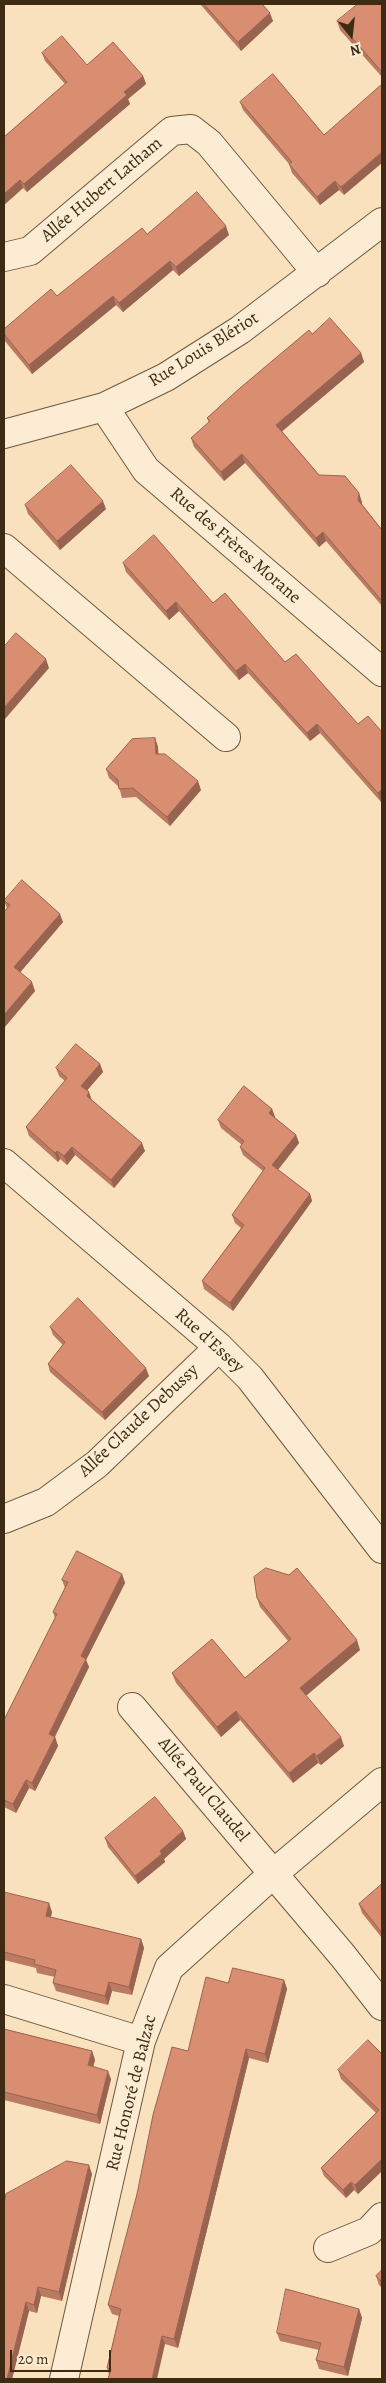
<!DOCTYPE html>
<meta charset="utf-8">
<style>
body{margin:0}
#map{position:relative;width:386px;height:2383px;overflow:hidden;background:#fae1bd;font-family:Alegreya,serif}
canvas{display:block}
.frame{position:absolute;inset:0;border:5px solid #3e2b14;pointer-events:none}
.north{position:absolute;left:326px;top:10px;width:50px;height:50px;-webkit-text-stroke:4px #fcecd4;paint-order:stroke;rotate:164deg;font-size:14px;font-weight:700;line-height:20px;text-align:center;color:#3e2b14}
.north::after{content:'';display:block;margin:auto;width:18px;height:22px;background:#3e2b14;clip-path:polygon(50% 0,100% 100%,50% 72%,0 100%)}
.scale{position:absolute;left:10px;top:2350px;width:101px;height:22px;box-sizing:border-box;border:2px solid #3e2b14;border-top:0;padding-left:6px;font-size:15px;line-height:18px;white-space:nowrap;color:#3e2b14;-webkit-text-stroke:4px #fcecd4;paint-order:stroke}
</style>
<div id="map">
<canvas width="386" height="2383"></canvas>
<div class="frame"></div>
<div class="north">N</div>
<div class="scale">20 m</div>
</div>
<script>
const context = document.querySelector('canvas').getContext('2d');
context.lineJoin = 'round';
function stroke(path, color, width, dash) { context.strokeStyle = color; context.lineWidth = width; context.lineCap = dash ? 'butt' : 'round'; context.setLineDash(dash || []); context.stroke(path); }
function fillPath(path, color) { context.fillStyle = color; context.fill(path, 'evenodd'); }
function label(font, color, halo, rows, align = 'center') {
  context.font = font + ' Alegreya,serif'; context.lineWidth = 4; context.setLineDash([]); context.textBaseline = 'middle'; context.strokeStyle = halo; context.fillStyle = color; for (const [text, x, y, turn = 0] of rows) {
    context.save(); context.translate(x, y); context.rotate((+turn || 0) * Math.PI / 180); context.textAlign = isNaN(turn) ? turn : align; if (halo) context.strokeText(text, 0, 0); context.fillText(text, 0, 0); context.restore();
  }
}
const minor = new Path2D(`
 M4,257L30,251L172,131L191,129L209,143L317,273
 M104,407L146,470L382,672
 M4,434L104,407L166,377L240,330L382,222
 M4,548L226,737
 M4,1163L219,1347L250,1378L382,1549
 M4,1519L46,1502L97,1464L219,1347
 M132,1707L343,1956L382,2006
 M4,1999L141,2041
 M328,2248L369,2231L382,2217
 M64,2379L141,2041L169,1968L273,1874L382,1782`);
stroke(minor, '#6d583e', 30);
stroke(minor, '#fcecd4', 28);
fillPath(new Path2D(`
 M200,4H262L273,21L241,51Z
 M382,4V77L340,30L337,21Z
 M42,53L87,65L143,76L146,84L128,99L130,104L27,192L23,188L4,205V137L65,84L45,61Z
 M240,102L324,135L344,195L339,190L320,205L292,173L289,164L243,110Z
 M147,234L229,235L179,276L173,270L123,312L116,305L32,374L4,340V329L57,296Z
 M312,334L361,353L364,362L282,431L319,475L362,502V504L382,530V606L326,541L319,547L245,463L224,481L194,447L191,438L209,423L207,418Z
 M25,505L106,509L60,550L28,514Z
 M123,563L213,603L285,662L358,724L382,732V801L381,802L320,733L310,741L248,673L239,680L179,611L169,620L126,572Z
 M155,738L158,747V754L201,790L170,826L136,797L122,798L119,787L109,778L106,769Z
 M4,901L63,922L20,972L35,991L4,1028V912L7,908Z
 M100,1064L103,1072L87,1090L92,1100L145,1151L114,1188L75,1155L67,1165L60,1159L58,1162L29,1136L26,1127L65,1081L59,1076L56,1068Z
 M272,1109L275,1117H274L296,1135L299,1143L278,1170L310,1194L312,1201L233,1311L204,1289L202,1281L241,1228L235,1223L232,1215L263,1171L243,1155L240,1147L242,1145L221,1128L218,1120Z
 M50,1327L149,1376L105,1420L50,1372L48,1364L63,1345L53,1335Z
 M122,1574L125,1583L86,1660L89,1667L55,1737L58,1746L35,1791L29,1788L16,1813L4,1807V1720L55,1618L53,1612L65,1588L62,1580Z
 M257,1598L360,1650L306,1696L344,1746L321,1765L318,1763L293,1783L240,1720L221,1737L176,1683L172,1673L245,1678L288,1641L260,1607Z
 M183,1831L186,1839L164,1859L165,1862L138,1884L108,1847L105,1838Z
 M382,1884V1938L362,1913L359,1904Z
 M4,1892L52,1912L51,1917L141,1939L144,1948L132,1995L112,1991L108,2005L56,1991L53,1983L55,1977L37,1973L36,1968L4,1960Z
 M284,1980L287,1989L268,2063L249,2058L178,2348L165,2344L109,2375L107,2368L119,2316L112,2314L108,2305L188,2051L228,1983Z
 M4,2029L92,2051L95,2060L93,2067L111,2079L100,2124L4,2100Z
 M382,2054V2171L358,2194L354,2190L346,2198L324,2176L321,2168L376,2113L341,2079L338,2070Z
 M92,2174L62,2301L41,2296L37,2313L29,2311L12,2379L4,2203Z
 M382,2270V2288L379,2285L376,2276Z
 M359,2309L362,2318L348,2376L319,2369L316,2360L319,2350L280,2341L277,2333Z`), '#bb7a62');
fillPath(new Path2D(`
 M270,13L273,21L241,51L238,42Z
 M143,76L146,84L128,99L130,104L27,192L24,184L124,92Z
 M382,152V163L344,195L341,187Z
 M20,180L23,188L4,205V194Z
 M335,181L339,190L320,205L317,197Z
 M226,226L229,235L179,276L176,267Z
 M170,261L173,270L123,312L119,303Z
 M113,296L116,305L32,374L29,365Z
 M361,353L364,362L279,434L276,425Z
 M242,454L245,463L224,481L221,472Z
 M359,493L362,502L361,509L358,500Z
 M103,501L106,509L60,550L57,541Z
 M323,532L326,541L319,547L316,538Z
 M176,602L179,611L169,620L166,611Z
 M46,659L49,668L5,719L4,717V708Z
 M245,664L248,673L239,680L236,671Z
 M317,724L320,733L310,741L307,733Z
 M155,738L158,747L159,762L156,754Z
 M198,781L201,790L170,826L167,817Z
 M382,789V801L381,802L378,793Z
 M60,914L63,922L18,975L14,967Z
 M32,982L35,991L4,1028V1015Z
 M100,1064L103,1072L84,1094L81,1086Z
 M89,1092L92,1101L87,1096Z
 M272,1109L275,1117L272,1121L269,1113Z
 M296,1135L299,1143L275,1173L272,1165Z
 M142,1143L145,1151L114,1188L111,1180Z
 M72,1147L75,1155L67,1165L64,1156Z
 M57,1151L60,1159L58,1162L55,1153Z
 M310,1194L312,1201L233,1311L230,1303Z
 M146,1368L149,1376L105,1420L102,1412Z
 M122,1574L125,1583L86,1660L89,1667L52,1742L49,1734L81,1656Z
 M357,1640L360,1650L303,1698L300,1688Z
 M236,1711L240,1720L221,1737L217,1727Z
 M55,1737L58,1746L35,1791L32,1783Z
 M341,1737L344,1746L321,1765L317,1756Z
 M314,1753L318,1763L293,1783L289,1773Z
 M26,1780L29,1788L16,1813L13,1804Z
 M183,1831L186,1839L164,1859L165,1862L138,1884L135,1876L160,1851Z
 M49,1903L52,1912L49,1924L46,1916Z
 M141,1939L144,1948L132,1995L129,1987Z
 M284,1980L287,1989L268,2063L265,2054Z
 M109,1982L112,1991L108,2005L105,1996Z
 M246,2049L249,2058L178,2348L174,2339Z
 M92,2051L95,2060L91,2074L88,2065Z
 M108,2071L111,2079L100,2124L97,2115Z
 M382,2159V2171L358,2194L355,2185Z
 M89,2165L92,2174L62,2301L59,2292Z
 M351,2182L354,2190L346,2198L343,2190Z
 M38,2287L41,2296L37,2313L34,2305Z
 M26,2302L29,2311L12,2379H7Z
 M359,2309L362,2318L348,2376L344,2367Z
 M162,2336L165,2344L157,2379H152Z`), '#986350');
const building = new Path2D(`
 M204,4H262L270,13L238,42Z
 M358,4H382V72L337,21Z
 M62,36L87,65L113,42L143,76L124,92L127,95L24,184L20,180L4,194V137L67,82L42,53Z
 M273,74L324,135L382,84V152L341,187L335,181L317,197L289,164L292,162L240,102Z
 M197,192L226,226L176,267L170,261L119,303L113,296L29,365L4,334V329L51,289L57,296L142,228L147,234Z
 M330,318L361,353L276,425L319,475L345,476L359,493L358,500L382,530V601L323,532L316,538L242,454L221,472L191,438L210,421L207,418L240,388L309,330L312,334Z
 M71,465L103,501L57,541L25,505Z
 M154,535L213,603L225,593L285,662L296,654L358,724L368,716L382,732V789L378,793L317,724L307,733L245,664L236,671L176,602L166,611L123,563Z
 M16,633L46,659L4,708V647Z
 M155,738L156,754H165L198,781L167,817L133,788L119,789L118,780L106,769L132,739Z
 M22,880L60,914L14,967L32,982L4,1015V912L10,905L4,901Z
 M76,1044L100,1064L81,1086L89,1092L87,1096L142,1143L111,1180L72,1147L64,1156L57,1151L55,1153L26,1127L67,1078L56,1068Z
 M244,1086L272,1109L269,1113L296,1135L272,1165L310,1194L230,1303L202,1281L244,1225L232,1215L265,1168L240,1147L244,1141L218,1120Z
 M78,1298L146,1368L102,1412L48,1364L65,1342L50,1327Z
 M77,1551L122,1574L81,1656L86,1659L49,1734L55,1737L32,1783L26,1780L13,1804L4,1800V1720L57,1614L53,1612L68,1582L62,1580Z
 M266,1568L289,1575L297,1568L357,1640L300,1688L341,1737L317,1756L314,1753L289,1773L236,1711L217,1727L172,1673L212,1639L245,1678L291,1639L257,1598L254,1577Z
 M155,1797L183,1831L160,1851L162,1854L135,1876L105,1838Z
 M382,1884V1933L359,1904Z
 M4,1892L49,1903L46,1916L141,1939L129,1987L109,1982L105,1996L53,1983L56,1970L34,1964L35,1960L4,1952Z
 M233,1968L284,1980L265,2054L246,2049L174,2339L162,2336L152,2379H108L111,2369L107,2368L121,2309L108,2305L137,2194L153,2115L172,2047L188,2051L206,1977L228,1983Z
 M4,2029L92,2051L88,2065L108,2071L97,2115L4,2092Z
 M368,2040L382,2054V2159L355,2185L351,2182L343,2190L321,2168L379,2110L338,2070Z
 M67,2161L89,2165L59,2292L38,2287L34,2305L26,2302L7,2379H4V2203L6,2194Z
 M382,2270V2282L376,2276Z
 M286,2289L359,2309L344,2367L316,2360L321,2343L277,2333Z`);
fillPath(building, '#d98e72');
stroke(building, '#986350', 1);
label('18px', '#3e2b14', '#fcecd4', [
 ["Allée Hubert Latham",102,190,-40],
 ["Rue Louis Blériot",204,350,-32],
 ["Rue des Frères Morane",235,546,41],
 ["Rue d'Essey",209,1341,42],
 ["Allée Claude Debussy",139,1421,-43],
 ["Allée Paul Claudel",203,1790,50],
 ["Rue Honoré de Balzac",132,2093,-76]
]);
</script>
